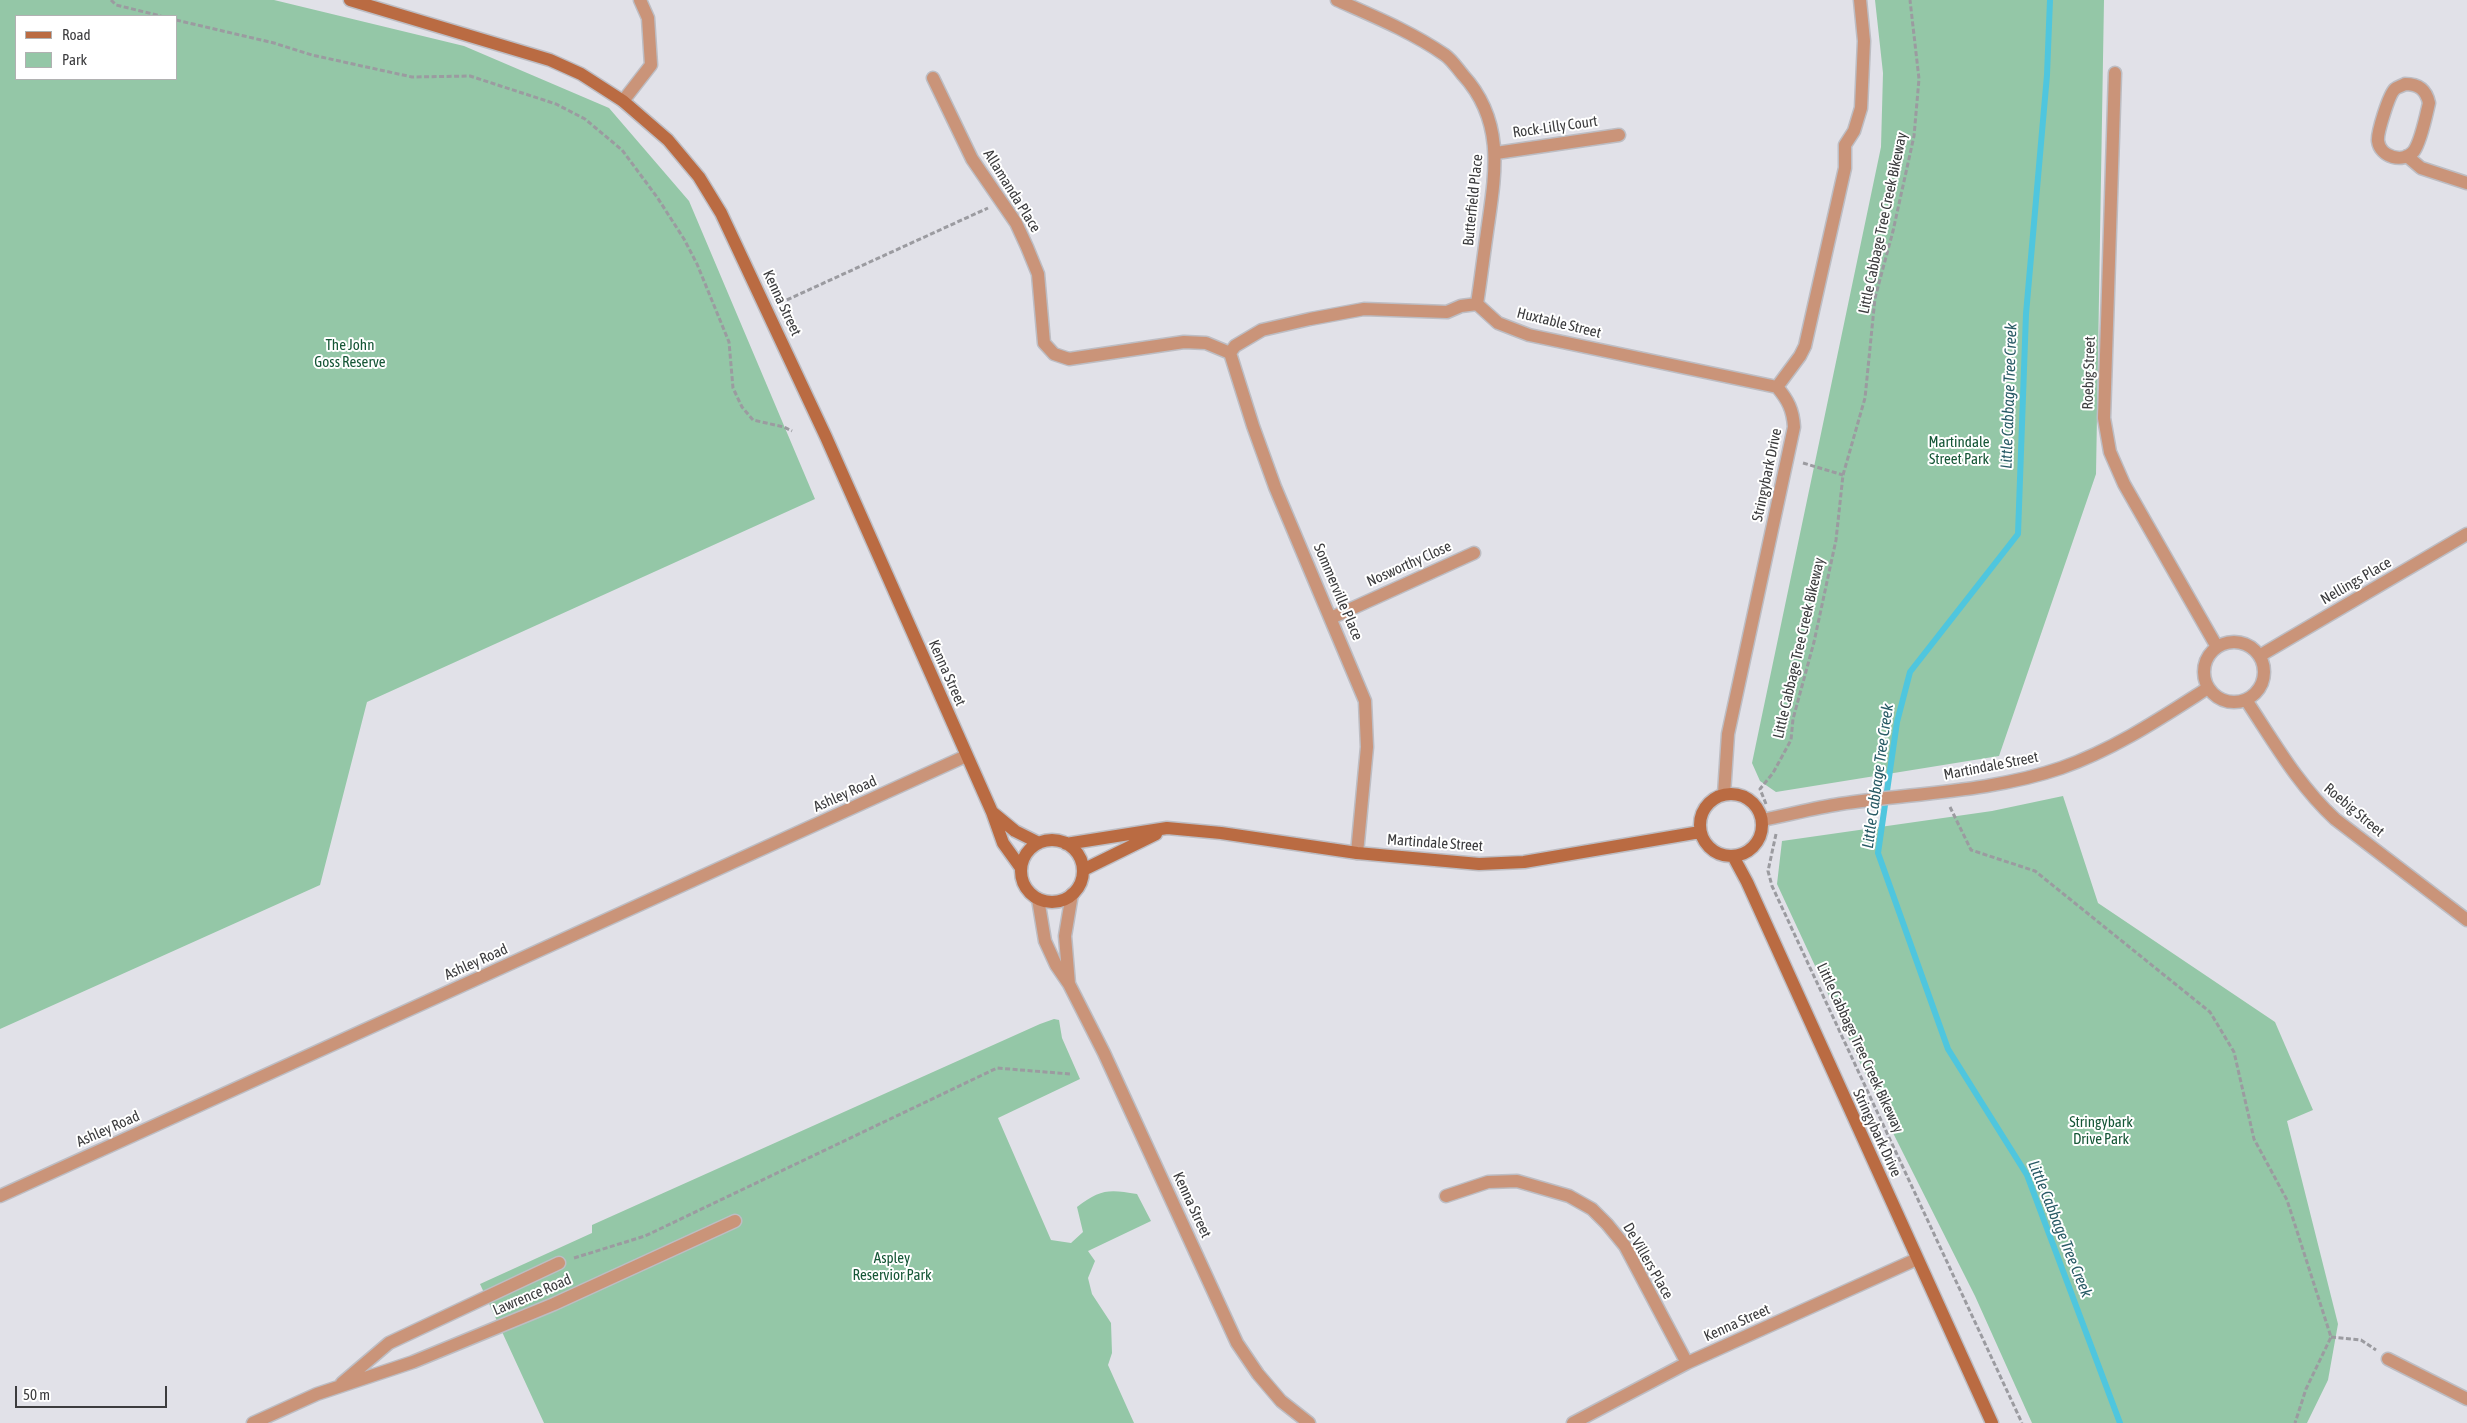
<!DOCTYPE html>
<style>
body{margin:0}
#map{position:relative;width:2467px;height:1423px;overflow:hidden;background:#e1e1e8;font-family:"Asap Condensed",sans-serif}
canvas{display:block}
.legend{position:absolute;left:15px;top:15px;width:162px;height:65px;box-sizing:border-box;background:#fff;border:1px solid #b1b1b2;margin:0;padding:6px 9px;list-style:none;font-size:15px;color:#3c3c3e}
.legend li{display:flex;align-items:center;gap:10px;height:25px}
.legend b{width:25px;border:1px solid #b1b1b2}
.scale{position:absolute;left:15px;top:1386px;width:152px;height:22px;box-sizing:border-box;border:2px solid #3c3c3e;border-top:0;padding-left:6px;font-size:15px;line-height:18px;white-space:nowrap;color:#3c3c3e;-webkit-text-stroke:4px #fff;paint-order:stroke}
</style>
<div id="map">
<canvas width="2467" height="1423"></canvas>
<ul class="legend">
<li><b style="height:6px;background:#ba6b42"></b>Road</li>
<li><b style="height:14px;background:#94c7a7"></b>Park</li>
</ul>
<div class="scale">50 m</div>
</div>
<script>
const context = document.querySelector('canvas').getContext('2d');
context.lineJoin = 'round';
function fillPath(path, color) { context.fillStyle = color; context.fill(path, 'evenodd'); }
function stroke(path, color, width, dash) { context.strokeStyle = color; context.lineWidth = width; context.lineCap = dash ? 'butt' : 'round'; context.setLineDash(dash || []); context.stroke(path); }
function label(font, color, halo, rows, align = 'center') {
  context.font = font + ' "Asap Condensed",sans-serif'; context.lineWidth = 4; context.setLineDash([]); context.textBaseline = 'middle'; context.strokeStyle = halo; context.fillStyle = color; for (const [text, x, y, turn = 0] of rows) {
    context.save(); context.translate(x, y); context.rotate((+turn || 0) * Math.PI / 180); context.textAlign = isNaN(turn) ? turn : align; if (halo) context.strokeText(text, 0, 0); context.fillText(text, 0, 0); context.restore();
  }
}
fillPath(new Path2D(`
 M0,0H274L464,46L609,108L689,201L815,499L367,702L320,885L0,1029ZM176,16V79H16V16Z
 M1875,0H2104L2096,474L1999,756L1776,792L1760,781L1752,763L1881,147L1883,73Z
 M2063,796L2098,903L2275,1022L2313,1110L2287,1121L2338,1324L2328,1380L2307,1423H2032L1975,1296L1888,1123L1777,884L1782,841L1992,811Z
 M1054,1019L1059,1020L1062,1038L1080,1079L998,1118L1051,1240L1071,1243L1083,1232L1077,1207C1100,1189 1109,1189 1137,1194L1151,1221L1088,1251L1095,1261L1088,1278L1092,1294L1111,1323L1112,1353L1108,1365L1134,1423H544L480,1284L592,1233V1225L1040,1024Z`), '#94c7a7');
stroke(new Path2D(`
 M2050,0L2047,75L2026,314L2018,534L1910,672L1897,722L1878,853L1948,1049L2027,1175L2120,1423`), '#4fc6de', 6);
const street = new Path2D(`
 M1337,0C1373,16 1412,32 1445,55C1452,60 1457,68 1463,75C1504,120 1496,170 1488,225C1484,252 1481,278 1477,304
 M2115,73L2104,418L2110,452L2124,484L2217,647
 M933,78L972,159L1016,223L1027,247L1038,274L1044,343L1054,354L1069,359L1184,342L1206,343L1230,353
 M2405,84C2418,84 2426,89 2429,103C2426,116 2421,141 2414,151C2403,164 2380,157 2378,141C2377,133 2389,94 2395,89C2397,87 2402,86 2405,84Z
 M623,101L651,65L648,18L640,0
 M1496,153L1619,135
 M2407,156L2421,168L2467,183
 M1230,353L1235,346L1262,330L1310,319L1364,309L1447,312L1461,306L1477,304L1498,323L1529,335L1777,387
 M1230,353L1253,426L1275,487L1365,701L1367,747L1357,853
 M1331,618L1474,553
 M2204 672a30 30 0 1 1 60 0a30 30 0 1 1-60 0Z
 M2261,655L2467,534
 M2246,700C2274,742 2298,785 2335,819L2467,920
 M1724,794L1728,734L1794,427C1793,410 1788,400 1777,387L1800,356L1805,346L1845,168V145L1854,131L1861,108L1864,41L1860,0
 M1762,820C1788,815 1814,808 1840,804C1913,793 1991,792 2061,768C2115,749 2161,718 2208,688
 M1038,899L1045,941L1056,965L1069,984L1104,1053L1237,1343L1258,1374L1281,1401L1309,1423
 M1069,984L1065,936L1072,894
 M0,1196L966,756
 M1446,1196L1488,1182L1517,1181L1569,1196L1592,1209L1607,1224L1625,1246L1687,1363
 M2388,1359L2467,1399
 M342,1383L389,1343L559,1263
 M253,1423L317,1394L413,1362L554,1304L735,1221
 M1573,1423L1687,1363L1917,1259`);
const secondary = new Path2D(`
 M350,0L550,60L581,74L623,101L668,140L699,177L721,213L826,437L992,812L1003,843L1021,868
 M1700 825a31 31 0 1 1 62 0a31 31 0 1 1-62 0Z
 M992,812L1015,831L1039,843
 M1021 871a31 31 0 1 1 62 0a31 31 0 1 1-62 0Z
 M1066,844L1167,828L1221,833L1357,853L1479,864L1524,862L1700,832
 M1733,856L1747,882L1992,1423
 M1083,870L1156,834`);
stroke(street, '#bdbdc3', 15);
stroke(secondary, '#bdbdc3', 15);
stroke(new Path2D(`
 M111,0L116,5L161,16
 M176,20L274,43L312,55L412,77L470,76L556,104L585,119L622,150L657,197L684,239L697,264L729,342L733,388L742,407L753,420L784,427L792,431
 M780,303L988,208
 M1803,463L1843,475
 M1766,804L1760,789L1773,773L1791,740L1793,719L1814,642L1836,540L1843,475L1865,398L1875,298L1893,231L1914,136L1919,79L1910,0
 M1950,807L1971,850L2035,871L2210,1012L2234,1052L2254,1139L2287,1200L2331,1337L2306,1389L2295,1423
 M1776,834L1768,871L1772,886L2022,1423
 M574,1258L645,1236L997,1068L1070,1074
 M2331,1337L2361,1340L2376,1350`), '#9b9ba0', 3, [5, 2.5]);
stroke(street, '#ca9479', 12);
stroke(secondary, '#ba6b42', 12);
label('15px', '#3c3c3e', '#fff', [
 ["Rock-Lilly Court",1555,127,-8],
 ["Allamanda Place",1012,191,58],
 ["Butterfield Place",1473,200,-84],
 ["Little Cabbage Tree Creek Bikeway",1883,223,-78],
 ["Kenna Street",782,303,65],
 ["Huxtable Street",1559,323,14],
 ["Roebig Street",2089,373,-88],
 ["Stringybark Drive",1767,475,-78],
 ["Nosworthy Close",1409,564,-24],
 ["Nellings Place",2356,581,-30],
 ["Sommerville Place",1338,592,67],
 ["Little Cabbage Tree Creek Bikeway",1799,648,-77],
 ["Kenna Street",947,673,66],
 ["Martindale Street",1991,766,-11],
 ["Ashley Road",845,794,-24],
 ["Roebig Street",2354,810,40],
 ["Martindale Street",1435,843,4],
 ["Ashley Road",476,962,-24],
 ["Little Cabbage Tree Creek Bikeway",1860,1048,65],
 ["Ashley Road",108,1129,-24],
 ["Stringybark Drive",1877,1133,65],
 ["Kenna Street",1192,1205,65],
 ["De Villers Place",1648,1261,60],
 ["Lawrence Road",532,1295,-23],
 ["Kenna Street",1737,1323,-24]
]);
label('15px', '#155636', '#fff', [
 ["The John",350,345],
 ["Goss Reserve",350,362],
 ["Martindale",1959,442],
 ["Street Park",1959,459],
 ["Stringybark",2101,1122],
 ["Drive Park",2101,1139],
 ["Aspley",892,1258],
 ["Reservior Park",892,1275]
]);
label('italic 16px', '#285a65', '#fff', [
 ["Little Cabbage Tree Creek",2009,396,-88],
 ["Little Cabbage Tree Creek",1878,776,-82],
 ["Little Cabbage Tree Creek",2060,1229,68]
]);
</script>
